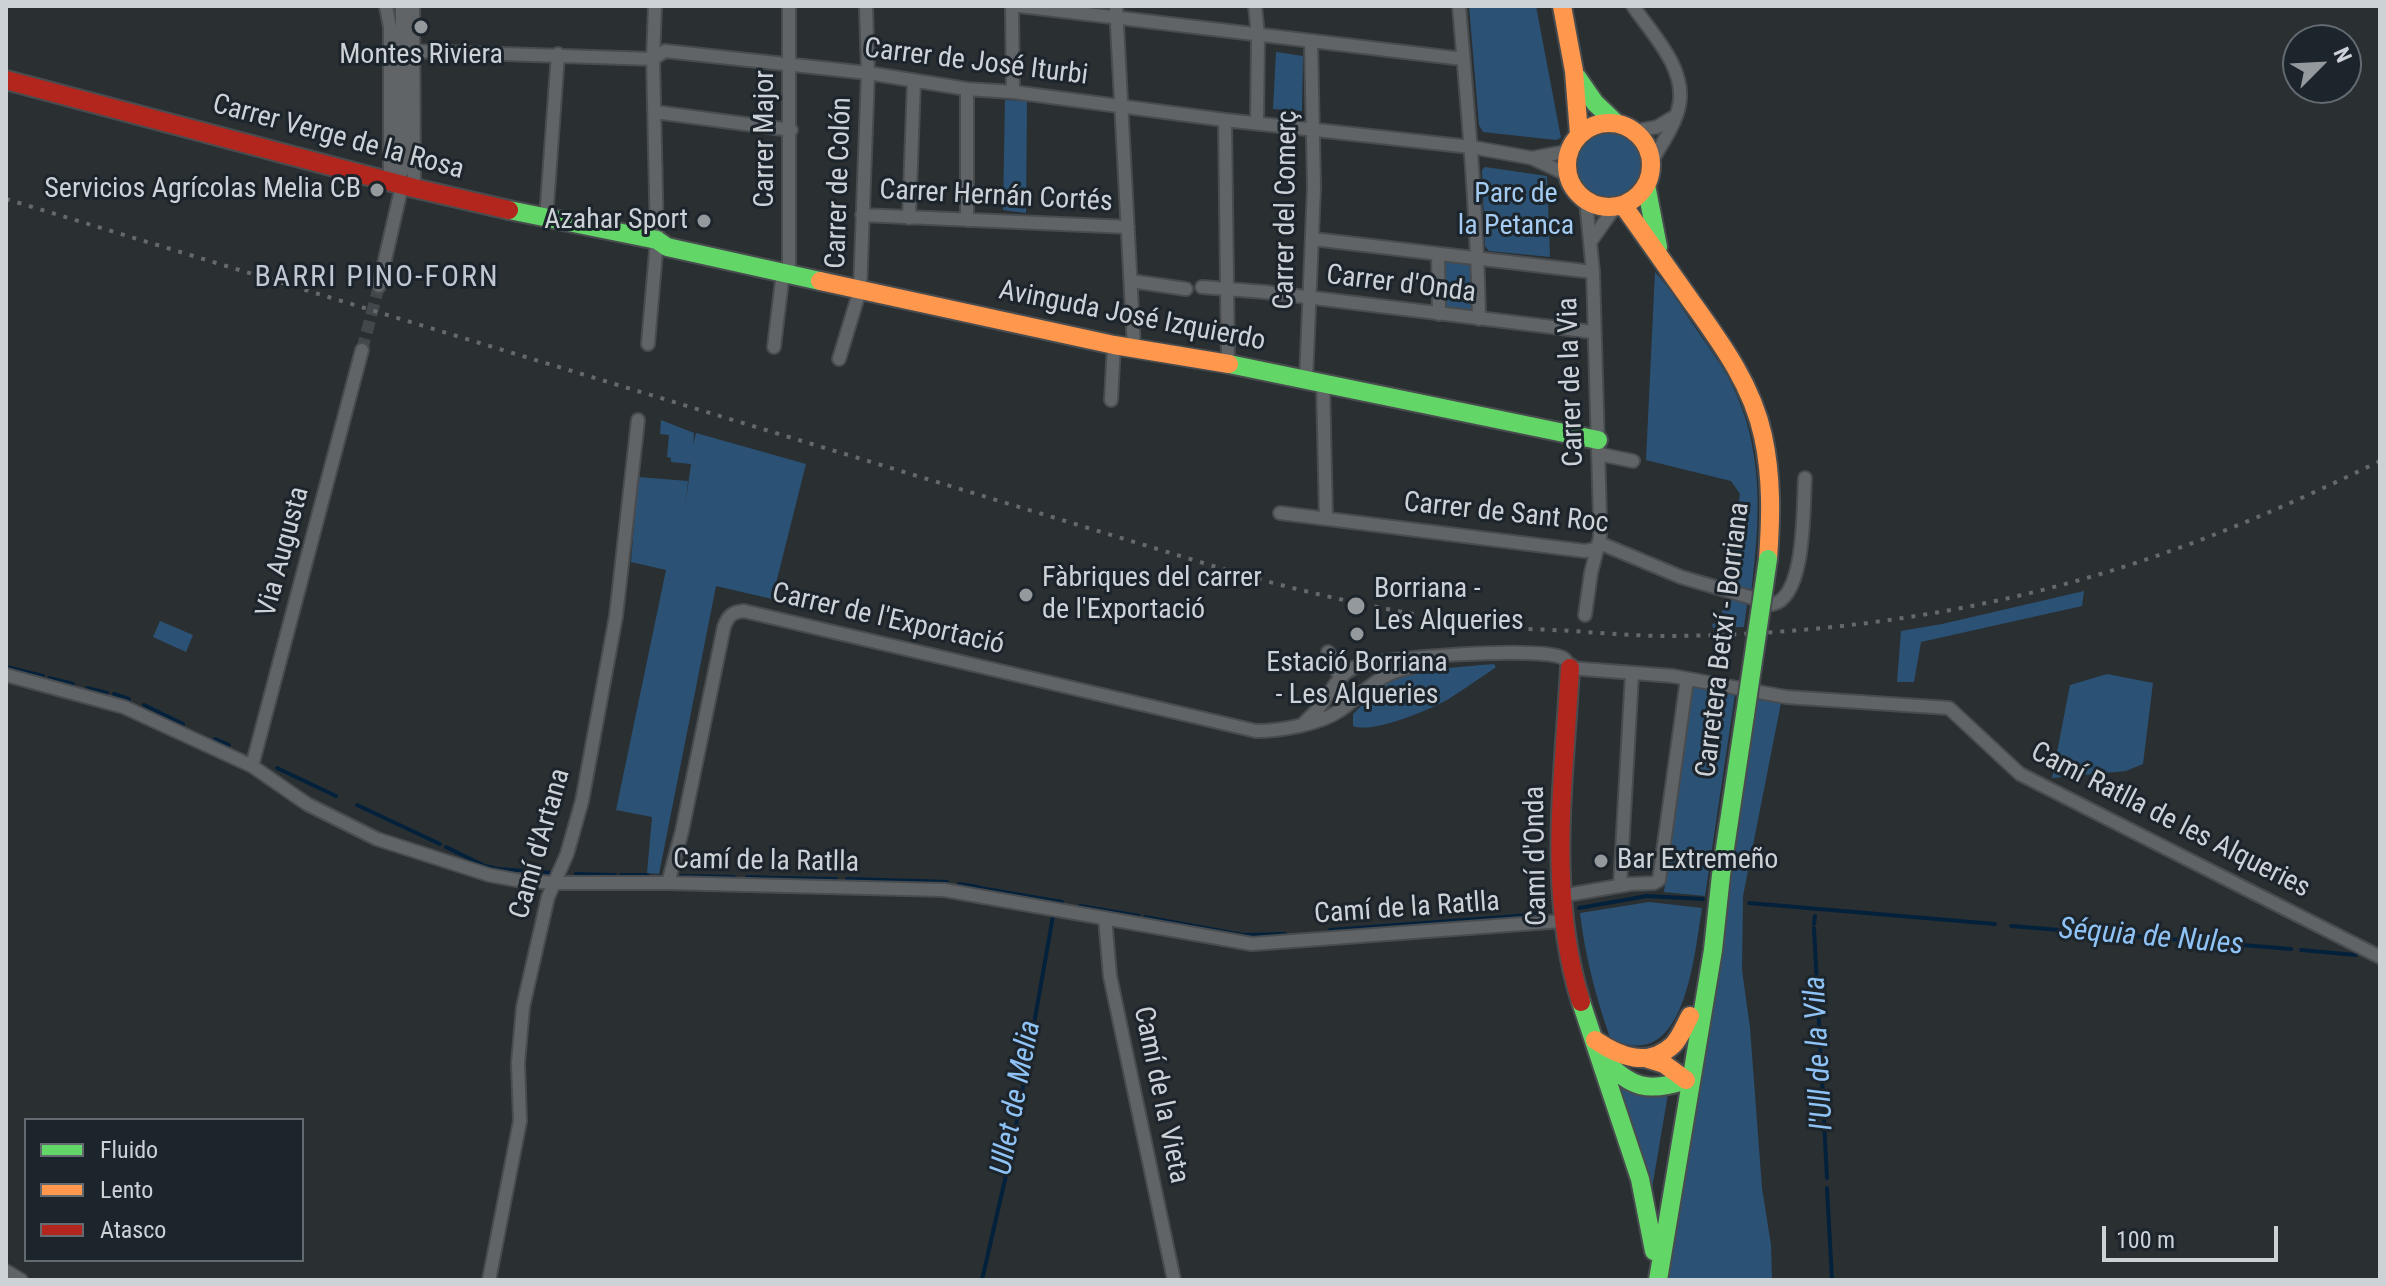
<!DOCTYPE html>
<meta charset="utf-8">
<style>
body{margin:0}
#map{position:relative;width:2386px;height:1286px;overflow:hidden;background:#2a2f32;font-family:"Roboto Condensed",sans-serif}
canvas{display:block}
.frame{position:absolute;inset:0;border:8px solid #cdd2d7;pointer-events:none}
.legend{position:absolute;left:24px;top:1118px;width:280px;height:144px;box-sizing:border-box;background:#1d252c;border:2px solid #636a70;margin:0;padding:10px 14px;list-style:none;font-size:24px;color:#cdd2d7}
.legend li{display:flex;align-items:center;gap:16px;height:40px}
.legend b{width:40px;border:2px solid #636a70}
.north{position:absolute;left:2282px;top:24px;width:80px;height:80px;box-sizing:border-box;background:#1d252c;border:2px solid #636a70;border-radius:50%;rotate:66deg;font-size:22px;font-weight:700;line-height:32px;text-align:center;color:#cdd2d7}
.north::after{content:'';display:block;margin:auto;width:28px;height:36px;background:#94999d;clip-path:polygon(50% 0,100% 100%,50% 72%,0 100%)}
.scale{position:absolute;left:2102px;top:1226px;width:176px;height:36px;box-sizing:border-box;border:4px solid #cdd2d7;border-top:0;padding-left:10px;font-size:24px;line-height:28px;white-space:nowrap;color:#cdd2d7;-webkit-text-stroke:6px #1d252c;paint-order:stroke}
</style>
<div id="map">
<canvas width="2386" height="1286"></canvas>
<div class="frame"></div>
<ul class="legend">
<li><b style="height:10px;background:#63d668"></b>Fluido</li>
<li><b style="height:10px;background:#ff974d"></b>Lento</li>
<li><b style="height:10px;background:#b3261e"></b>Atasco</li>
</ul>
<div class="north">N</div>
<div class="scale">100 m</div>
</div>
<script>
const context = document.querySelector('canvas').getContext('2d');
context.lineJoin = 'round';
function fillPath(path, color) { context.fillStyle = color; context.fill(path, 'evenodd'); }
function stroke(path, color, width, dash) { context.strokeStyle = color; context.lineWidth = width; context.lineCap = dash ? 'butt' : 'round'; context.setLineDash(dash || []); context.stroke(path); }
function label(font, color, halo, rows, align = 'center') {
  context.font = font + ' "Roboto Condensed",sans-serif'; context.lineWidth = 6; context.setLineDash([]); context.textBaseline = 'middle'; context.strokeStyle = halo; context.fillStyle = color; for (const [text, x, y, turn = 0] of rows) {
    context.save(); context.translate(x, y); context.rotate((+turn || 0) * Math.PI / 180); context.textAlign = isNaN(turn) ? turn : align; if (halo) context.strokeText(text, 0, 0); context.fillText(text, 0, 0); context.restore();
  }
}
fillPath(new Path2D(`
 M1469,6H1536L1561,138L1556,140L1483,132L1479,125Z
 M1276,52L1303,56L1302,111L1273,109Z
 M1005,100L1027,101L1026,213L1003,210Z
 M1572 164a36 36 0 1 1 72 0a36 36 0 1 1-72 0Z
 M1485,167L1547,176L1550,257L1489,251L1485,246L1482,170Z
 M1444,261L1475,264V310L1444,307Z
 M1655,272C1670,288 1682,308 1694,326C1707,345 1721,363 1731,383C1765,450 1760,521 1751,593L1725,585L1740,494L1731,481L1646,460Z
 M661,420L694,433L693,445L696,433L806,464L772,599L716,586L659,874L647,873L652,817L616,810L666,570L631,562L638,477L688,481L685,507L691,464L671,462V458L667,457L669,435L660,434Z
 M2084,591L2082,606L1921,642L1914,682H1897L1901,631L1942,624Z
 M1733,598L1747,605L1744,627L1713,628L1712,624L1718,622L1726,602Z
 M160,621L193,635L186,652L153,637Z
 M1494,664L1496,667L1489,672C1475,681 1462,691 1447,700C1429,710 1372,734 1353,726V714C1365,702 1378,689 1392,680C1409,670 1473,666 1494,664Z
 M2107,674L2153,683L2143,764L2126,771L2052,778L2070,685Z
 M1691,686L1735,694L1705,896L1664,892Z
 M1753,698L1781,703L1743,896L1742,970L1750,1028L1762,1188L1771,1245L1772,1280H1662Z
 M1649,902L1702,908C1694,956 1685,1077 1610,1038C1596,997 1585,956 1580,913Z
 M1616,1082L1647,1096L1668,1094L1651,1194Z`), '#2b5275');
stroke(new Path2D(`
 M6,667L43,676
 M49,678L73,684
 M87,688L107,693
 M114,694L129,699
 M144,705L183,724
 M215,739L229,745
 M277,768L336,796
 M357,805L440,844
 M446,847L483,865
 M485,866L498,869L553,873
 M576,874L615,875
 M621,875H647
 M681,876L734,877
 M747,877L775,878
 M776,878L836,879
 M847,879L917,881
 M919,881L947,882
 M959,884L978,887
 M980,888L1062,902
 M1749,903L1995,924
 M1080,906L1139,916
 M1579,908L1647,896L1703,899
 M1145,917L1243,935L1285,934
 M1814,924L1815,916
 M1398,925L1544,914
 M2011,926L2291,949
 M1814,928L1827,1178
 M1330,930L1397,925
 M2301,950L2356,955
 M1827,1188L1832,1280
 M982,1280L1012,1149L1053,916`), '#04213c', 4);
stroke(new Path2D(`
 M362,350L379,286`), '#42474b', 12, [12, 6]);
const street = new Path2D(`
 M386,6L390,27V180
 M413,6L414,188
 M1012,6L1013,92
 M1020,6L1463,59
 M1116,6L1134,348
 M1255,6L1258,35L1257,123
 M1459,6C1468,110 1477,214 1479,319
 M1633,6C1653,35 1687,69 1679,106C1675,126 1660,146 1651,163
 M413,51L653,59L665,51L868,73L967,89L1013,92L1225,120L1471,147L1532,158L1568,175
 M655,112L791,130
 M1225,120L1228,364
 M1635,131L1657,127L1672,118
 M1532,158L1569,151
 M402,172V6
 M862,215L1128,227
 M909,218L914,81
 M546,219L558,54
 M967,220V89
 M1313,239L1593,272
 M1591,241L1615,207
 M1438,254L1439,314
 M789,273V6
 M1131,281L1186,289
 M379,286L400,194
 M1202,287L1265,292L1593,332
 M648,344L657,240L653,59L655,6
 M774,347L783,272
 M839,359L860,290L868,73L866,6
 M1306,380L1314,187L1311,41
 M1323,384L1326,518
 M1111,400L1114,345
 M1599,454L1633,461
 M1280,513L1585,551L1595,549L1602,544L1681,577L1773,604C1806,596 1803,507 1805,478
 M1585,615L1591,573L1600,537V519L1593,272L1586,201
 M1328,652L1340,677
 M6,675L124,707L252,766L307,804L377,839L489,875L516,880L555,883H668L944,890L1252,944L1563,921
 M1304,723C1310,717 1316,712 1321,705C1332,691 1337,676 1353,668C1377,657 1542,646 1563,658C1568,661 1567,663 1570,668L1673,676L1786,697L1949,708L2020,774L2380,957
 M252,766L362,350
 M668,883L682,831L724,627C728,616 732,612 744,611L1256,731C1280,731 1320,724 1339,711C1356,700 1370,683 1389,674C1402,668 1417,666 1431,663
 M1620,886L1632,674
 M1561,896L1630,884L1654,883L1659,880L1687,679
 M1105,918L1110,976L1174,1280
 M6,1271L21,1280
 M489,1280L520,1121L518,1063L523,1007L548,897L567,854L582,801L616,616L638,420`);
const fast = new Path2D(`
 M1577,77L1595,103L1616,123
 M1646,185L1658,247
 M509,210L657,240L667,247L820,281
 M1229,364L1598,440
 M1581,1002L1640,1179L1654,1251
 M1603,1059C1631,1088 1648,1093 1686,1080
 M1658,1280L1713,950L1721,875L1745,715`);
const slow = new Path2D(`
 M1562,6L1574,71L1579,134
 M1567 165a42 42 0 1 1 84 0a42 42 0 1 1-84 0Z
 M1623,205C1646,237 1668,269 1691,301C1721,343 1752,385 1763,436C1772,477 1771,517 1768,559
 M820,281L1114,345L1229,364
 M1595,1040C1620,1057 1648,1068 1673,1045C1680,1038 1685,1025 1690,1016
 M1648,1059L1664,1064L1686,1080`);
const jam = new Path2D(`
 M6,80L414,188L509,210
 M1570,668C1564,779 1547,895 1581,1002`);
stroke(street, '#484c4f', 16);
stroke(fast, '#484c4f', 22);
stroke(slow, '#484c4f', 22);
stroke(jam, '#484c4f', 22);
stroke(street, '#606467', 12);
stroke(fast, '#63d668', 18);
stroke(slow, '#ff974d', 18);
stroke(jam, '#b3261e', 18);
stroke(new Path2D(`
 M6,199L1233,572C1307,593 1382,610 1458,621C1478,623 1499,629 1518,629C1568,629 1619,636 1669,636C1807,635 1944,618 2076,581C2181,552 2282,509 2380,461`), '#66696c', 4, [4, 8]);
const fastBridge = new Path2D(`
 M1745,715L1768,559`);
stroke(fastBridge, '#484c4f', 22, []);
stroke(fastBridge, '#63d668', 18);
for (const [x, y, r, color] of [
 [421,27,8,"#94999d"],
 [377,190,8,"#94999d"],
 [704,221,8,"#94999d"],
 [1026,595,8,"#94999d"],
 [1356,606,10,"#94999d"],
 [1357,634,8,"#94999d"],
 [1601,861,8,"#94999d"]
]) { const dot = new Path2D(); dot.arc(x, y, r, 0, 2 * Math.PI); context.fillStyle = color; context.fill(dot); stroke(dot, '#1d252c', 3); }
label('28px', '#cdd2d7', '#1d252c', [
 ["Montes Riviera",421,56,"center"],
 ["Servicios Agrícolas Melia CB",361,190,"right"],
 ["Azahar Sport",688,221,"right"],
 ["Fàbriques del carrer",1042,579],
 ["de l'Exportació",1042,611],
 ["Borriana -",1374,590],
 ["Les Alqueries",1374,622],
 ["Estació Borriana",1357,664,"center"],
 ["- Les Alqueries",1357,696,"center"],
 ["Bar Extremeño",1617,861]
], 'left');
label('28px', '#cdd2d7', '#1d252c', [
 ["Carrer de José Iturbi",976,63,7],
 ["Carrer Verge de la Rosa",338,138,15],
 ["Carrer Major",766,139,-90],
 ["Carrer de Colón",840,183,-88],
 ["Carrer Hernán Cortés",996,197,3],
 ["Carrer del Comerç",1287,210,-89],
 ["Carrer d'Onda",1401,285,7],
 ["Avinguda José Izquierdo",1132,317,11],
 ["Carrer de la Via",1572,382,-92],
 ["Carrer de Sant Roc",1506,514,6],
 ["Via Augusta",284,552,-75],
 ["Carrer de l'Exportació",888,620,13],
 ["Carretera Betxí - Borriana",1724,640,-83],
 ["Camí Ratlla de les Alqueries",2170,821,27],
 ["Camí d'Artana",541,844,-74],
 ["Camí d'Onda",1537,856,-91],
 ["Camí de la Ratlla",766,862,1],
 ["Camí de la Ratlla",1407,909,-4],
 ["Camí de la Vieta",1160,1095,78]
]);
label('28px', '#a4cbf1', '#1d252c', [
 ["Parc de",1516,195],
 ["la Petanca",1516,227]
]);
context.letterSpacing = '2px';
label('30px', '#bfc8d2', '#1d252c', [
 ["BARRI PINO-FORN",377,278]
]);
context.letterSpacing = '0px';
label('italic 30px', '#8fc3f6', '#1d252c', [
 ["Séquia de Nules",2151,938,5],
 ["l'Ull de la Vila",1820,1053,-93],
 ["Ullet de Melia",1017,1098,-79]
]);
</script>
